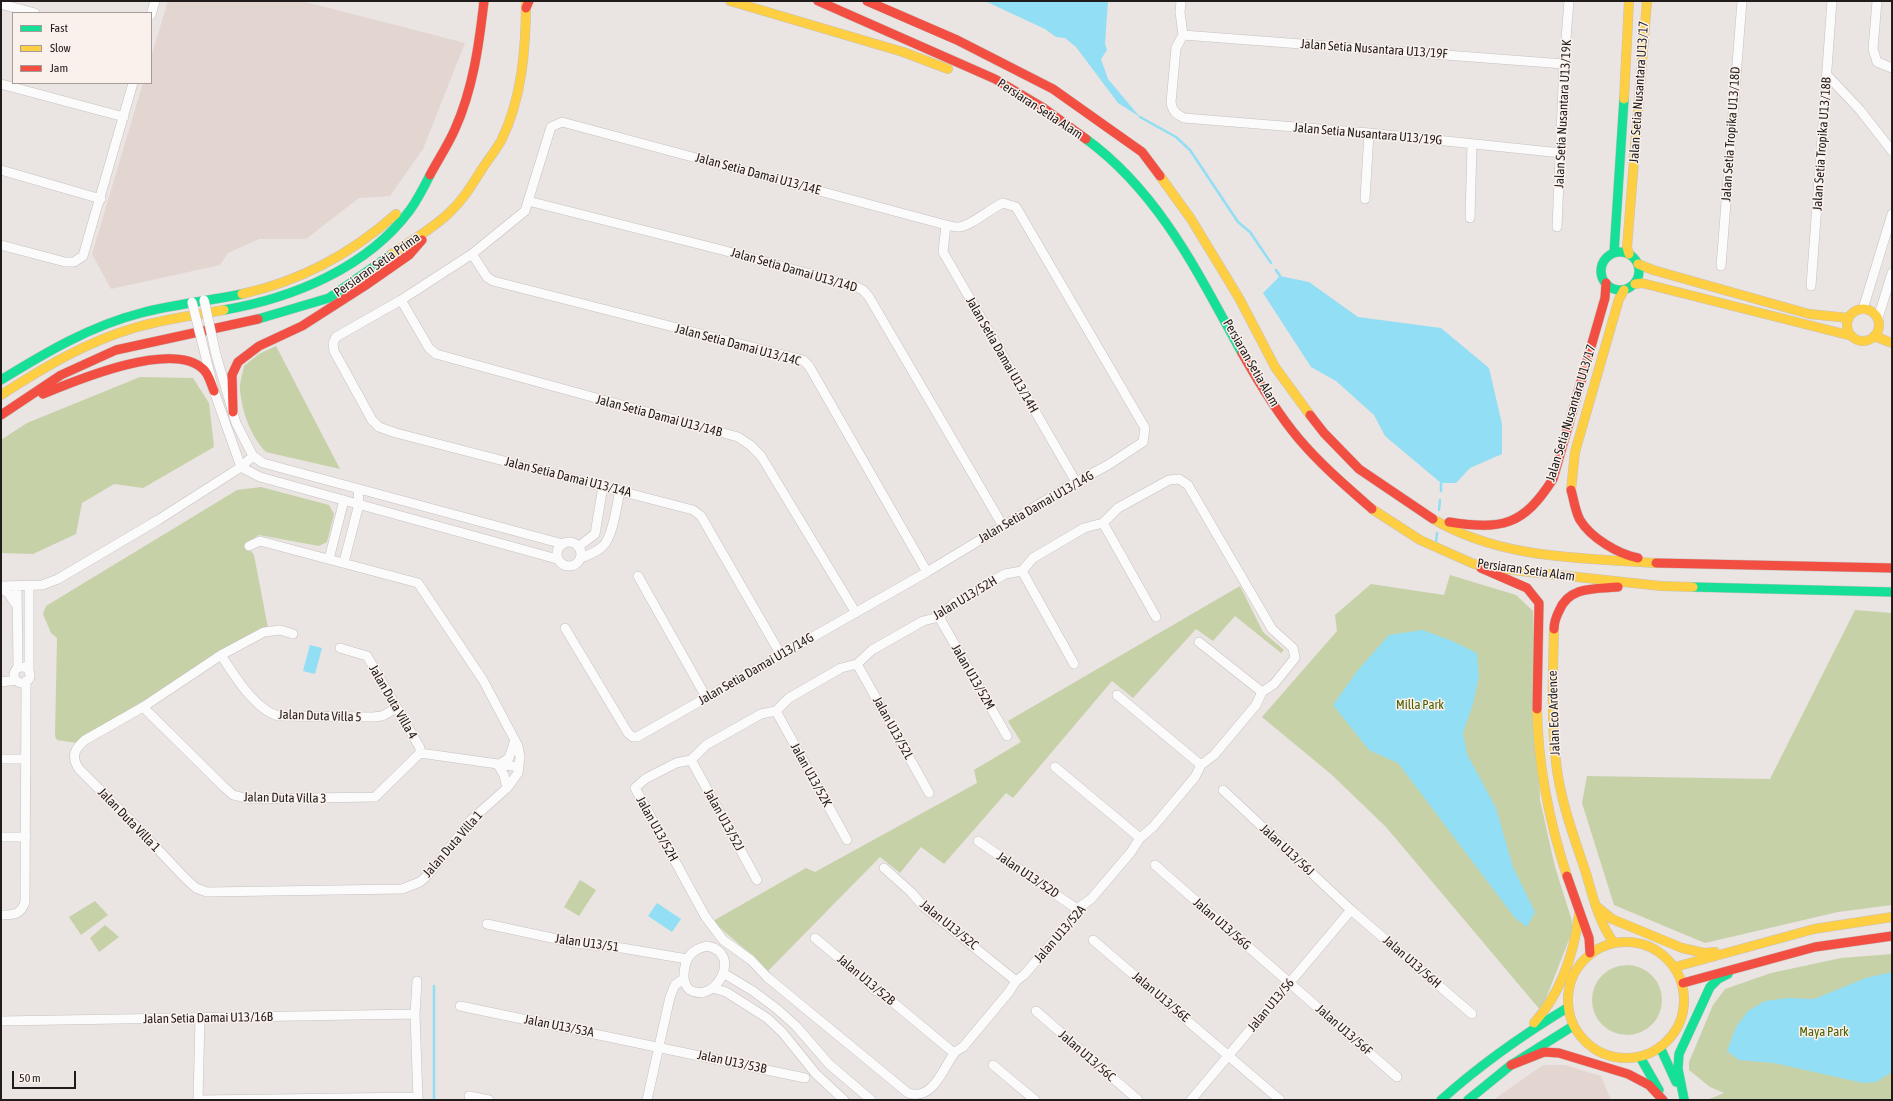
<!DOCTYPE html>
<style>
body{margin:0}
#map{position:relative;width:1893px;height:1101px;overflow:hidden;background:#eae4e2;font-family:"Asap Condensed",sans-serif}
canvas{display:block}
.frame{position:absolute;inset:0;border:2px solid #201c1b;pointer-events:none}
.legend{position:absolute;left:12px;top:12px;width:140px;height:72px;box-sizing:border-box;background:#fbf1ec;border:1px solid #a39c98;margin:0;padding:5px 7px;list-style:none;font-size:12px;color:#201c1b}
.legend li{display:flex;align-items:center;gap:8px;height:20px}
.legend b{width:20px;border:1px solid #a39c98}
.scale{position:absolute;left:12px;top:1071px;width:64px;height:18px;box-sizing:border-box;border:2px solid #201c1b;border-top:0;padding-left:5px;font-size:12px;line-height:14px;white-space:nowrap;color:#201c1b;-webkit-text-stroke:3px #fbf1ec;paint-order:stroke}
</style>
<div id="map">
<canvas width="1893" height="1101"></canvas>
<div class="frame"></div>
<ul class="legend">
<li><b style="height:5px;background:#16e098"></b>Fast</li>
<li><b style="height:5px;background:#ffcf43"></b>Slow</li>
<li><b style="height:5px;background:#f24e42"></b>Jam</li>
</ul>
<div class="scale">50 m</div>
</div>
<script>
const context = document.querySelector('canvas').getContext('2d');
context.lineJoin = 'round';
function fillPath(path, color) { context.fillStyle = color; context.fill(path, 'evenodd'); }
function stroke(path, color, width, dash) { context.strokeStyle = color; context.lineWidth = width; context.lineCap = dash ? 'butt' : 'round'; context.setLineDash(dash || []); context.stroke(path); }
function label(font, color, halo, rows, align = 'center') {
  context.font = font + ' "Asap Condensed",sans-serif'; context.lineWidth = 3; context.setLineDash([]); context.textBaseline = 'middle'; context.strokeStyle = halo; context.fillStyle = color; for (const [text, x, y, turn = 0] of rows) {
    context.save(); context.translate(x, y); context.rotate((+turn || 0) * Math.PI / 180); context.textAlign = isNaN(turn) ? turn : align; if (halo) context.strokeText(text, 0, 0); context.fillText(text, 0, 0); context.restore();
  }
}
fillPath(new Path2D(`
 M168,1H302L465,43L423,149L390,196L359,198L306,239H259L228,253L220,265L111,289L92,254L143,83H151V57Z
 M1543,1065H1565L1601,1076L1611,1100H1493Z`), '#e3d6d1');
fillPath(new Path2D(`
 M276,346L340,469L266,452C251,437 242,412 240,390C239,383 243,373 244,366L259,354Z
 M140,377L193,378L209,403L214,447L143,488L114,484L82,503L76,534L33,554L1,553V440L27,423Z
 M261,487L329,505L334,514L327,542L319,546L259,535L245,544L254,555L268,628L243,638L77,743L57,740L55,736L57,638L51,633L43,614L46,606L237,490Z
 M1450,575L1516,595L1533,611L1540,800L1555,867L1572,921V932L1541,1011L1386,827L1332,775L1262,717L1337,631L1335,615L1371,584L1444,595Z
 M1240,586L1263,632L1284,650L1281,653L1235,616L1213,641L1196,629L1133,698L1112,681L1013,798L1006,793L944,864L921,847L900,873L880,857L768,971C751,952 731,939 713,921L806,868L815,872L977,783L974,770L1021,742L1008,721Z
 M1855,610L1892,613V905L1838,912L1705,943L1614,905L1582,803L1587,776L1770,779Z
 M580,880L596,890L579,916L564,907Z
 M95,901L108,915L81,935L69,917Z
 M105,925L119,937L99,952L90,938Z
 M1892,954V1100H1707L1724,1093L1710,1087L1689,1070V1062L1713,1005L1725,989L1771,973L1841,958Z
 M1592 1000a35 35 0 1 1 70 0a35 35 0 1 1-70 0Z`), '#c7d1a8');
fillPath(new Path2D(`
 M985,1H1108L1105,44L1107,50L1101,59L1108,79L1140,117L1118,103L1076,47L1065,38L1056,37L1045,29Z
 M1280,276L1309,282L1358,317L1441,328L1489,368L1502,424V454L1470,468L1456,483H1441L1385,436L1374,415L1336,381L1311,367L1263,293Z
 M1422,630L1450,640L1477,653L1479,677L1473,704L1463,733L1467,754L1496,808L1513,867L1535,912L1527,927L1515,918L1398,763L1369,750L1333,705L1358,670L1389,635Z
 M310,645L322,648L315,674L303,671Z
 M657,903L681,919L672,932L648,916Z
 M1892,972V1072L1876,1082L1863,1083L1774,1063L1739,1060L1727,1051L1736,1027L1748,1011L1765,1001L1788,998L1814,999L1866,978Z`), '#92def4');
stroke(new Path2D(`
 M1140,117L1176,137L1190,150L1238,222L1250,232L1271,263
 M1276,270L1280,276
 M1441,491V483
 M1439,510L1440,500
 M1436,542L1437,533
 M434,986V1100`), '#92def4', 2.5);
const street = new Path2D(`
 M1181,1L1180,12L1183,35L1176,48L1171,102C1172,111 1176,114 1184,118L1369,133L1561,153
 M1877,1L1873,49L1877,62L1892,68
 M1,4L35,13
 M151,15L155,1
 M1183,35L1564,64
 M1827,75L1860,110L1892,151
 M1,84L124,117
 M1,170L101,199
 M1365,199L1369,133
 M528,201L722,250L855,286L863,290L869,297L1003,526
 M1470,218L1472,144
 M946,225L943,252L1076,482
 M1557,227L1564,64L1569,1
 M1,245L65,262H74L83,256L133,83
 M472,254L487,277L493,281L803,360L809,366L927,572
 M1721,266L1742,1
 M1811,286L1832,1
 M401,300L429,348L436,354L738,437L750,445L761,456L856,613
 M1863,309L1892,214
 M1878,318L1892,273
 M216,355L236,423L253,456L263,463L563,544
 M206,358L214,391L241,467L260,477L557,559
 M1179,479L1188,485L1272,629L1293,648L1295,658L1274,684L1262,692L1256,705L1214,755L1201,765L1195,777L1153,827L1140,838L1131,852L1091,899L1077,909L1069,923L1024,975L1016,981L1009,992L963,1047C960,1049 955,1051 953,1055C942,1071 932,1101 908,1093L767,977L751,960L723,940L705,916L635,788L645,779L676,763L691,760L706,745L761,714L776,711L789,698L841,668L857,664L872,650L923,621L939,617L954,603L1005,574L1022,571L1033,558L1084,528L1103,523L1118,508L1169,480Z
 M1103,523L1156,617
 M557 554a12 12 0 1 1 24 0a12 12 0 1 1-24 0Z
 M249,546L260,541L418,583L483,680L518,746L520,757L518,773L507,788L471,820L429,874L420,882L402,889L207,892L196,888L186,879L130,820L79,769C71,757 74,749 85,740L143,707L221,655L264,632L280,630L293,634
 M578,547L595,534L603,486
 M581,558C588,555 597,552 603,546C613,537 617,504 620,490
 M329,559L344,500
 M344,562L359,504L358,489
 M1022,571L1074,664
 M638,576L706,697
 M1,586L42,585L58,579L158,520L241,467L253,456
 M17,586L18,668
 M29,586V672
 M1,588L9,594L17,606
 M939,617L1007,736
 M565,628L628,733L633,737H637L927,572L1076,482L1108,465L1143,442L1145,428L1016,207L1003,203C991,208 971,226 959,227C955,227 950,226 946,225L562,122L551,127L525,211L472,254L401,300L336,337L333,343L334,351L372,420L379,427L396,433L693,510L701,516L781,655
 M1199,642L1262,692
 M340,648L367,656L420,748V753
 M221,655C233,674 256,711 279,716L373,717L382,716L397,708
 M857,664L929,793
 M14 675a8 8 0 1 1 16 0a8 8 0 1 1-16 0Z
 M1,682L16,680
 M1117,695L1201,765
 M143,707L224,787L233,795L249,799L375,797L420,753
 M776,711L847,840
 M420,753L519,767
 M1,759H25
 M691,760L757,880
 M1055,767L1140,838
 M507,788L504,775L498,765L509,758L515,740
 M1223,790L1351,910L1472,1014
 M1,837H26
 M978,841L1077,909
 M1155,865L1397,1077
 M884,868L911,892L923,906L1016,981
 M1,915C13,915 21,915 25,902L26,681
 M487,924L575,943L622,948L687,959
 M815,938L864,979L874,990L883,994L954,1053
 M1093,940L1280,1100
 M707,946C744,953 715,1005 690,990C680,983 684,961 691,954C696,949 702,947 707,946Z
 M723,973L753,991L777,1009L796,1026L829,1064L871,1100
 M417,981L415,1014L418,1100
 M713,988L726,992L767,1018L782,1032L816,1074L844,1100
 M460,1006L805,1078
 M1036,1011L1138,1100
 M1,1021L415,1014
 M993,1065L1035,1100
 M469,1096L489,1100
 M198,1100L200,1018
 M202,1100L418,1097
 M647,1100L670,997L675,985L682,980L684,981
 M1191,1100L1351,910`);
const fast = new Path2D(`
 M1086,139C1160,193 1199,275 1242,353
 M1601 271a19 19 0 1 1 38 0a19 19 0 1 1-38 0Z
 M1614,253L1624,99
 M224,310C293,298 367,268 410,210C418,199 424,187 430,175
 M258,319L329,298L392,254
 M1,380C45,353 90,326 141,313C174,304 209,301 242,294
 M1693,587L1892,592
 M1660,1047L1676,1082
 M1640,1057L1659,1090
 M1684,1099L1678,1069L1679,1054L1710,987L1718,979L1728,974
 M1441,1100C1481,1064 1521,1036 1567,1008
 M1468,1100L1511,1065L1573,1026`);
const slow = new Path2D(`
 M483,1L484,4
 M730,1L903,52L948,69
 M1624,99L1629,1
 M1160,176L1191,219L1239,298L1275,367L1310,415
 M392,254C411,241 432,229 449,213C463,200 472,185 482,169C488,160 495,151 501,141C522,99 526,48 526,1
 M1629,254L1627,247L1647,1
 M1638,264L1653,270L1809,314L1849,318
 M1635,284L1642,283L1852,336
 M242,294C301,281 351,254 396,214
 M1847 325a16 16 0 1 1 32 0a16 16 0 1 1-32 0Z
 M1874,336L1892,343
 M1,395C43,368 86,342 134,328C164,319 194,315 224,310
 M1571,490L1575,452L1619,299L1624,290
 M1372,509L1420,540L1474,564L1521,571L1661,586L1693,587
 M1433,519C1500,559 1580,558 1656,563
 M1554,629C1553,673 1551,718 1556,762C1560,800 1574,837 1586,873C1593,897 1599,923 1614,943
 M1537,709C1538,767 1549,821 1567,876
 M1596,906L1612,919L1682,948L1704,953L1715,952
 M1568 1000a58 58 0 1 1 116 0a58 58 0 1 1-116 0Z
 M1675,967L1814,929L1892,917
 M1534,1023C1561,993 1574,953 1579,914`);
const jam = new Path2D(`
 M818,1L995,79L1042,107L1086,139
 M867,1L957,40L1053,89L1142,152L1160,176
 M526,8L529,1
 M430,175C438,160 448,145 455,129C473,89 479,45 484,1
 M1242,353C1259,383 1277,413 1299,439C1321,465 1347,487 1372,509
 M43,394C77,380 172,340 203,369C209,374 211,384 214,391
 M233,412L232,375L238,362L259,346L302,326L366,285L409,255L422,240
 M1,415L61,375L116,350L258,319
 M1310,415L1324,433L1359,469L1433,519
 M1571,490C1574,500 1575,511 1580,520C1591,538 1618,554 1638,558
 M1449,522C1502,530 1523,526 1553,479L1605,298L1606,283
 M1656,563L1892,568
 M1481,568L1527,588L1539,603L1537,709
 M1554,629C1554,622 1556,617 1559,611C1569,586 1595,589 1618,587
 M1567,876L1589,938L1590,953
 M1683,983L1815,947L1892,936
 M1511,1065L1544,1052L1559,1053L1628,1074L1649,1085L1663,1100`);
stroke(street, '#c5c1bf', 10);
stroke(fast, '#c5c1bf', 10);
stroke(slow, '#c5c1bf', 10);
stroke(jam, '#c5c1bf', 10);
stroke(street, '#fcfbfb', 9);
stroke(fast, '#16e098', 9);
stroke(slow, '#ffcf43', 9);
stroke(jam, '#f24e42', 9);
const streetBridge = new Path2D(`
 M204,300L216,355
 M192,302L206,358`);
stroke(streetBridge, '#c5c1bf', 10, []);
stroke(streetBridge, '#fcfbfb', 9);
label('13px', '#201c1b', '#fbf1ec', [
 ["Jalan Setia Nusantara U13/19F",1374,49,4],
 ["Jalan Setia Nusantara U13/17",1639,92,-86],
 ["Persiaran Setia Alam",1040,109,33],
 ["Jalan Setia Nusantara U13/19K",1563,114,-87],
 ["Jalan Setia Nusantara U13/19G",1368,134,5],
 ["Jalan Setia Tropika U13/18D",1731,134,-86],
 ["Jalan Setia Tropika U13/18B",1822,144,-86],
 ["Jalan Setia Damai U13/14E",758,174,15],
 ["Persiaran Setia Prima",377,265,-35],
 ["Jalan Setia Damai U13/14D",794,270,16],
 ["Jalan Setia Damai U13/14C",738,345,15],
 ["Jalan Setia Damai U13/14H",1002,355,60],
 ["Persiaran Setia Alam",1251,363,60],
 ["Jalan Setia Nusantara U13/17",1571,413,-73],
 ["Jalan Setia Damai U13/14B",659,416,15],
 ["Jalan Setia Damai U13/14A",568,477,14],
 ["Jalan Setia Damai U13/14G",1036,507,-30],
 ["Persiaran Setia Alam",1526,570,8],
 ["Jalan U13/52H",965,598,-31],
 ["Jalan Setia Damai U13/14G",756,669,-30],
 ["Jalan U13/52M",973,677,60],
 ["Jalan Duta Villa 4",393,702,60],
 ["Jalan Eco Ardence",1554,713,-92],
 ["Jalan Duta Villa 5",320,716,2],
 ["Jalan U13/52L",893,728,61],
 ["Jalan U13/52K",811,775,61],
 ["Jalan Duta Villa 3",285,798,1],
 ["Jalan Duta Villa 1",129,820,46],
 ["Jalan U13/52J",724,820,61],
 ["Jalan U13/52H",657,829,61],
 ["Jalan Duta Villa 1",453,844,-49],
 ["Jalan U13/56J",1287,850,43],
 ["Jalan U13/52D",1028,875,34],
 ["Jalan U13/56G",1222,924,41],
 ["Jalan U13/52C",949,925,39],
 ["Jalan U13/52A",1060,934,-49],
 ["Jalan U13/51",587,943,8],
 ["Jalan U13/56H",1412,962,41],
 ["Jalan U13/52B",866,980,40],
 ["Jalan U13/56E",1161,997,40],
 ["Jalan U13/56",1271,1005,-50],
 ["Jalan Setia Damai U13/16B",208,1018,-1],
 ["Jalan U13/53A",559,1026,11],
 ["Jalan U13/56F",1344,1030,41],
 ["Jalan U13/56C",1087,1056,41],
 ["Jalan U13/53B",732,1062,12]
]);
label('13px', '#4c6101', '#fbf1ec', [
 ["Milla Park",1420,705],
 ["Maya Park",1824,1032]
]);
</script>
